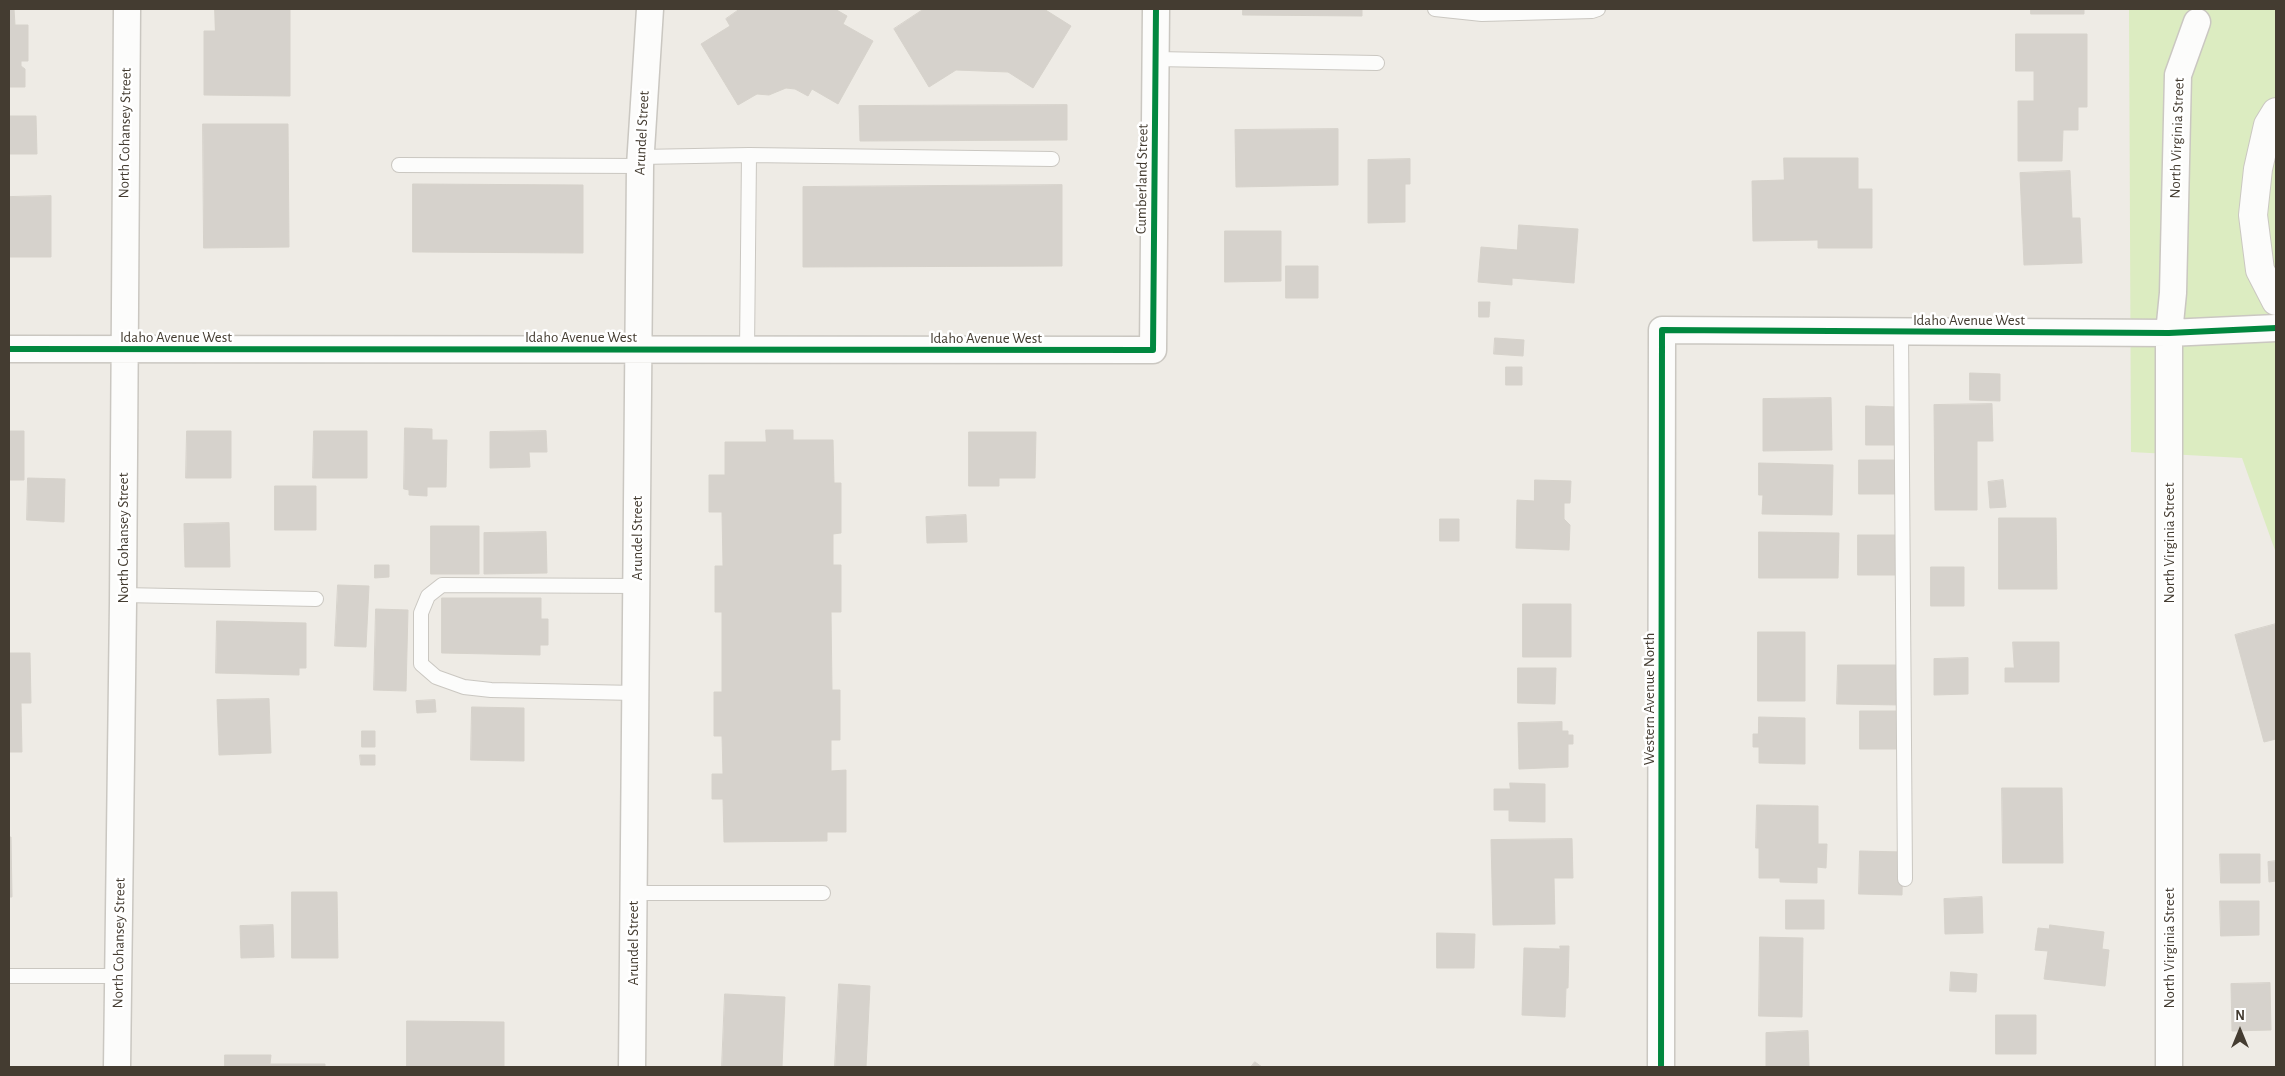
<!DOCTYPE html>
<style>
body{margin:0}
#map{position:relative;width:2285px;height:1076px;overflow:hidden;background:#eeebe5;font-family:"Alegreya Sans",sans-serif}
canvas{display:block}
.frame{position:absolute;inset:0;border:10px solid #443c31;pointer-events:none}
.north{position:absolute;left:2215px;top:1006px;width:50px;height:50px;-webkit-text-stroke:4px #fff;paint-order:stroke;rotate:0deg;font-size:14px;font-weight:700;line-height:20px;text-align:center;color:#443c31}
.north::after{content:'';display:block;margin:auto;width:18px;height:22px;background:#443c31;clip-path:polygon(50% 0,100% 100%,50% 72%,0 100%)}
</style>
<div id="map">
<canvas width="2285" height="1076"></canvas>
<div class="frame"></div>
<div class="north">N</div>
</div>
<script>
const context = document.querySelector('canvas').getContext('2d');
context.lineJoin = 'round';
function fillPath(path, color) { context.fillStyle = color; context.fill(path, 'evenodd'); }
function stroke(path, color, width, dash) { context.strokeStyle = color; context.lineWidth = width; context.lineCap = dash ? 'butt' : 'round'; context.setLineDash(dash || []); context.stroke(path); }
function label(font, color, halo, rows, align = 'center') {
  context.font = font + ' "Alegreya Sans",sans-serif'; context.lineWidth = 5; context.setLineDash([]); context.textBaseline = 'middle'; context.strokeStyle = halo; context.fillStyle = color; for (const [text, x, y, turn = 0] of rows) {
    context.save(); context.translate(x, y); context.rotate((+turn || 0) * Math.PI / 180); context.textAlign = isNaN(turn) ? turn : align; if (halo) context.strokeText(text, 0, 0); context.fillText(text, 0, 0); context.restore();
  }
}
fillPath(new Path2D(`
 M2129,9H2276V553L2242,458L2131,452Z`), '#dcecc1');
const building = new Path2D(`
 M9,9H14L15,25H28V61H21V66L25,69V87H9Z
 M215,9H290V96L204,95V31H215Z
 M740,9H835L847,16L843,24L873,41L838,104L812,89L808,96L795,89L786,88L769,95L757,94L738,105L701,44L730,26L726,19Z
 M924,9H1044L1071,26L1033,88L1008,72L956,70L929,87L894,29Z
 M1243,9H1362V16L1243,15Z
 M2031,9H2084V14H2031Z
 M2016,34H2087V107H2078V130H2063L2062,161H2018V101H2034V71H2016Z
 M1067,105V140L860,141L859,106Z
 M9,116H36L37,154H9Z
 M203,124H288L289,247L204,248Z
 M1338,129V185L1236,187L1235,130Z
 M1784,158H1858V189H1872V248H1818V240L1753,241L1752,181L1784,180Z
 M1410,159V184H1405V222L1368,223V160Z
 M2070,171L2072,218H2080L2082,263L2024,265L2020,173Z
 M413,184L583,185V253L413,252Z
 M1062,185V266L803,267V187Z
 M51,196V257H9V197Z
 M1519,225L1578,229L1574,283L1512,278V285L1478,282L1481,247L1517,250Z
 M1225,231H1281V281L1225,282Z
 M1286,266H1318V298H1286Z
 M1479,302H1490L1489,317H1479Z
 M1495,338L1524,340L1523,356L1494,354Z
 M1506,367H1522V385H1506Z
 M1970,373L2000,374V401L1970,400Z
 M1831,398L1832,450L1763,451V399Z
 M1992,404L1993,441H1977V510H1935L1934,405Z
 M1866,406L1898,407V445H1866Z
 M405,428L432,429V440H447L446,487H427V496L409,495V490L404,489Z
 M766,430H793V440H833L834,483H841V533L833,534V565H841V612H831L832,690H840V740H831V771L846,770V832H827V841L724,842L723,799H712V774H723L722,736H714V692H722V612H715V566H723L722,512H709V475H725V442H766Z
 M9,431H24V480H9Z
 M187,431H231V478H186Z
 M314,431H367V478H313Z
 M546,431L547,452H529L530,467L490,468V432Z
 M969,432H1036L1035,478H999V486H969Z
 M1859,460H1896V494H1859Z
 M1759,463L1833,465L1832,515L1762,514L1763,495H1759Z
 M28,478L65,479L64,522L27,520Z
 M1535,480L1571,481L1570,503H1564V519L1570,525L1569,550L1516,548L1517,500L1534,501Z
 M2003,480L2006,507L1990,508L1988,482Z
 M275,486H316V530H275Z
 M966,515L967,542L927,543L926,517Z
 M1999,518H2056L2057,589H1999Z
 M1440,519H1459V541H1440Z
 M229,523L230,567H185L184,524Z
 M431,526H479V574H431Z
 M546,532L547,573L484,574V533Z
 M1759,532L1839,533L1838,578H1759Z
 M1858,535H1899V575H1858Z
 M375,565H389V577L375,578Z
 M1931,567H1964V606H1931Z
 M338,585L369,586L366,647L335,646Z
 M442,598H541V619H548V645H540V655L442,653Z
 M1523,604H1571V657H1523Z
 M376,609L408,610L406,691L374,690Z
 M217,621L306,623V668H299V675L216,673Z
 M2276,624V739L2264,742L2235,635Z
 M1758,632H1805V701H1758Z
 M2013,642H2059V682H2005V668H2014Z
 M9,653H30L31,703H21L22,752H9Z
 M1968,658V694L1934,695V659Z
 M1838,665H1901V705L1837,704Z
 M1518,668H1556L1555,704L1518,703Z
 M269,699L271,753L219,755L217,700Z
 M435,700L436,712L417,713L416,701Z
 M472,707L524,708V761L471,760Z
 M1860,711H1903V749H1860Z
 M1759,717L1805,718V764L1759,763V747H1753V734H1758Z
 M1562,722V731H1568V735H1573V744H1568V767L1519,769L1518,723Z
 M362,731H375V747H362Z
 M360,755H375V765H361Z
 M1510,783L1545,784V822L1509,821V810H1494V789H1510Z
 M2002,788H2062L2063,863H2003Z
 M1757,805L1818,806V844H1827L1826,868L1817,867V883L1780,882V878H1759V848H1756Z
 M9,837H11L12,897H9Z
 M1572,839L1573,878H1554L1555,924L1493,925L1491,840Z
 M1860,851L1903,852L1902,895L1859,894Z
 M2220,854H2260V883H2221Z
 M2276,861V881L2269,882L2268,862Z
 M292,892H337L338,958H292Z
 M1982,897L1983,933L1945,934L1944,899Z
 M1786,900H1824V929H1786Z
 M2220,901H2259V935L2221,936Z
 M273,925L274,957L241,958L240,926Z
 M2050,925L2104,932L2102,949L2109,950L2105,986L2044,979L2048,951L2035,950L2038,928L2049,929Z
 M1437,933L1475,934L1474,968H1437Z
 M1760,937L1803,938L1802,1017L1759,1016Z
 M1560,946H1569L1568,988H1566L1565,1017L1522,1015L1524,948L1560,949Z
 M1951,972L1977,974L1976,992L1950,991Z
 M2270,983L2271,1030L2232,1031L2231,984Z
 M839,984L870,986L866,1067H835Z
 M725,994L785,997L782,1067H722Z
 M1996,1015H2036V1054H1996Z
 M407,1021L504,1022V1067H407Z
 M1808,1031L1809,1067H1766V1033Z
 M225,1055H271L270,1064H325V1067H225Z
 M1255,1062L1262,1067H1251Z`);
fillPath(building, '#d6d2cc');
stroke(building, '#d6d2cb', 1);
const service = new Path2D(`
 M1435,9L1482,14L1592,11L1598,9
 M1155,59L1377,63
 M640,157L749,155L1052,159
 M399,165L640,166
 M1901,333L1905,879
 M747,350L749,155
 M123,595L316,599
 M636,693L491,690L464,687L436,677L421,664V613L428,596L442,585L636,586
 M634,893H823
 M9,976H118`);
const minor = new Path2D(`
 M9,349L1153,350L1156,9
 M117,1067L123,603L127,9
 M632,1067L640,166L650,9
 M1661,1067L1662,330L2169,333L2276,328
 M2169,1067V333L2173,293L2178,75L2197,22`);
const tertiary = new Path2D(`
 M2276,112L2268,125L2258,169L2253,215L2260,270L2276,301`);
stroke(service, '#cac7c1', 16);
stroke(minor, '#cac7c1', 29);
stroke(tertiary, '#cac7c1', 30);
stroke(service, '#fcfcfb', 14);
stroke(minor, '#fcfcfb', 26);
stroke(tertiary, '#fcfcfb', 28);
stroke(new Path2D(`
 M9,349L1153,350L1156,9
 M1661,1067L1662,330L2169,333L2276,328`), '#00873e', 6);
label('15px', '#443c31', '#fff', [
 ["North Cohansey Street",125,133,-89],
 ["Arundel Street",642,133,-87],
 ["North Virginia Street",2177,138,-88],
 ["Cumberland Street",1142,179,-89],
 ["Idaho Avenue West",1969,320],
 ["Idaho Avenue West",176,337],
 ["Idaho Avenue West",581,337],
 ["Idaho Avenue West",986,338],
 ["North Cohansey Street",123,538,-90],
 ["Arundel Street",637,538,-90],
 ["North Virginia Street",2169,543,-90],
 ["Western Avenue North",1649,699,-90],
 ["North Cohansey Street",119,943,-89],
 ["Arundel Street",633,943,-90],
 ["North Virginia Street",2169,948,-90]
]);
</script>
